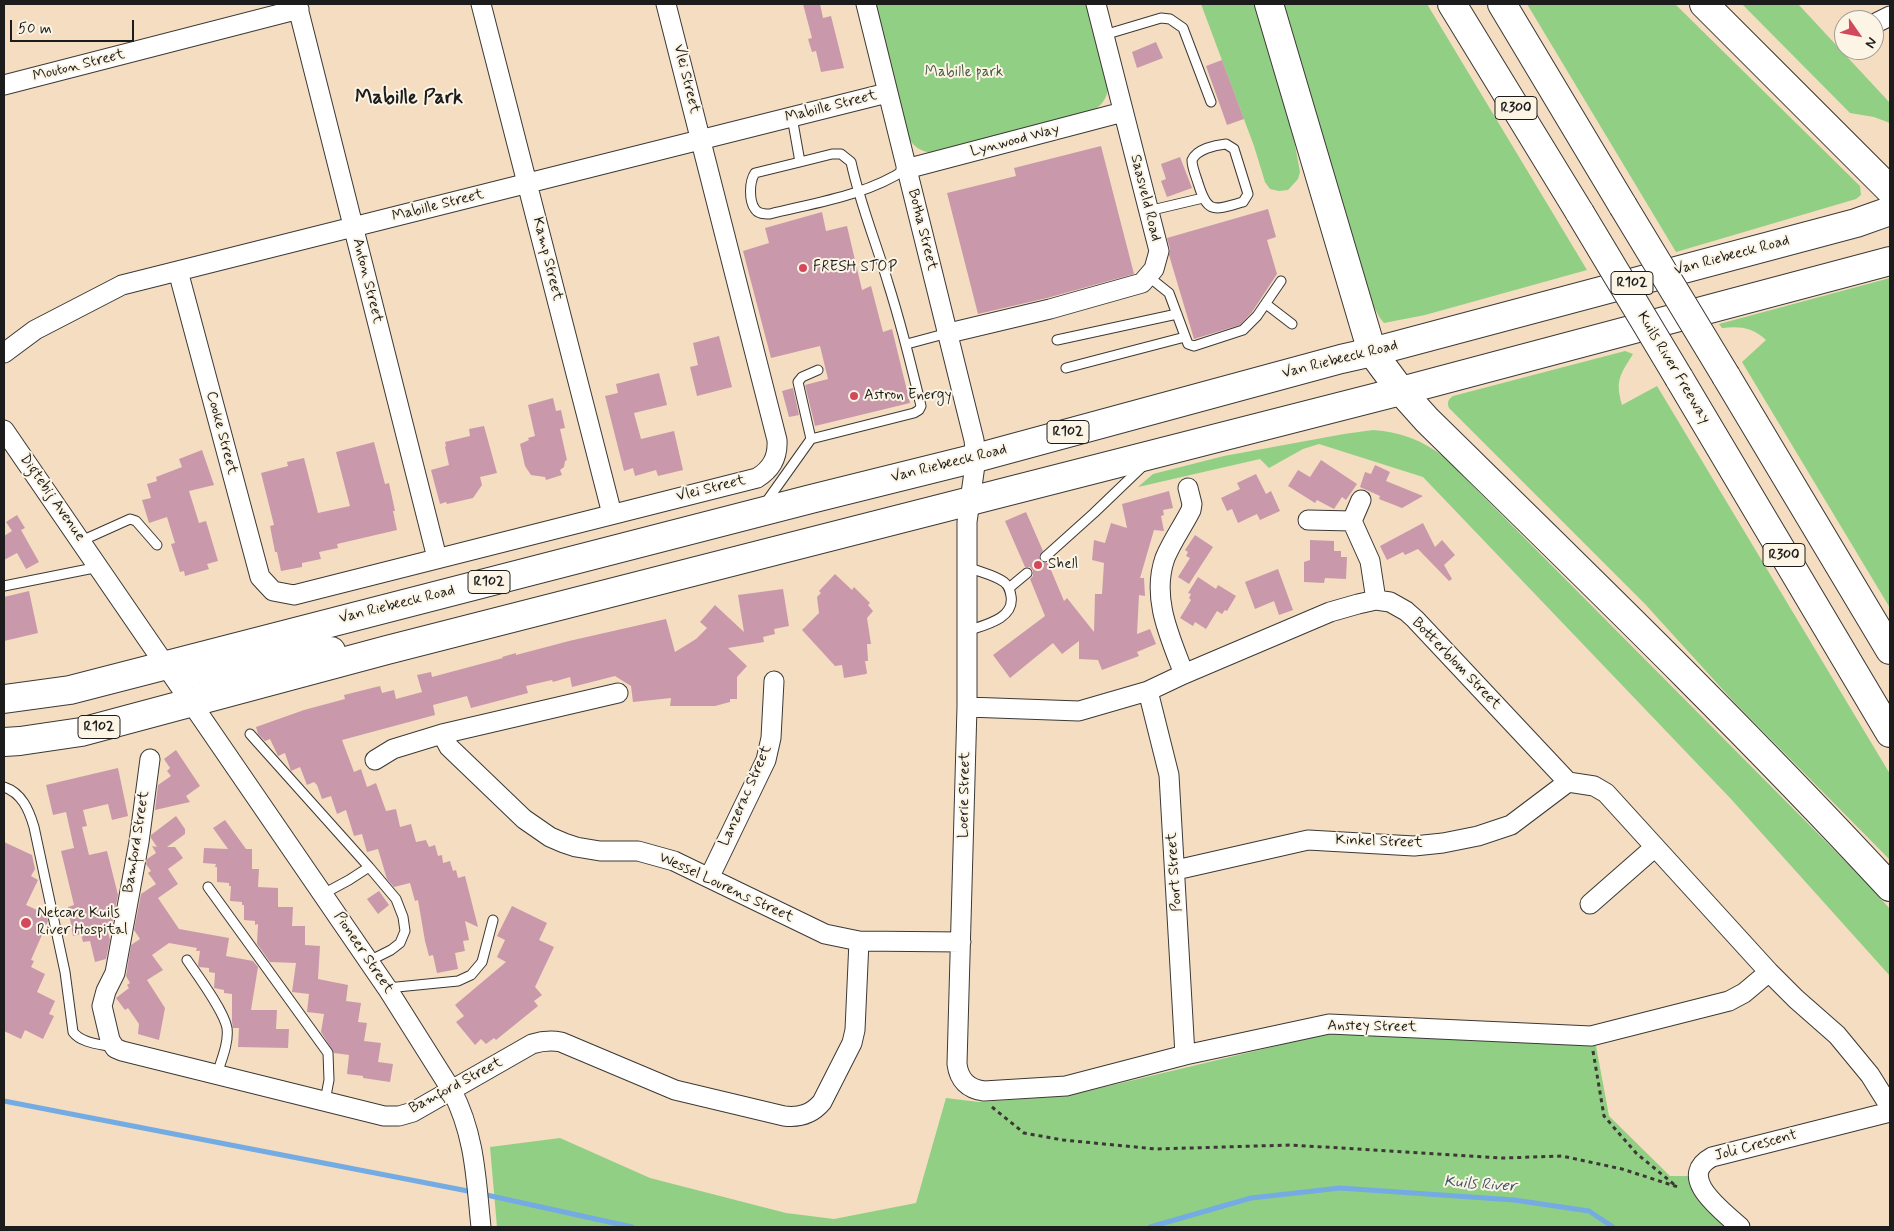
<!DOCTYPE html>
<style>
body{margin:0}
#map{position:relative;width:1894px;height:1231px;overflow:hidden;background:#f4ddc1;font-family:Mynerve,sans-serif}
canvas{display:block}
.frame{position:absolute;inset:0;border:5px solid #1c1c1c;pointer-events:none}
.north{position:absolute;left:1834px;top:10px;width:50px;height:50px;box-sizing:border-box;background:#fcf5e5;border:1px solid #a29e95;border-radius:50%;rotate:123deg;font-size:14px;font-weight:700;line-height:20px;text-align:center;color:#1c1c1c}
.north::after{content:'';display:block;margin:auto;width:18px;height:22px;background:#d1495b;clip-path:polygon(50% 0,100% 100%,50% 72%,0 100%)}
.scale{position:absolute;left:10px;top:20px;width:124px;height:22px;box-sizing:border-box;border:2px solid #1c1c1c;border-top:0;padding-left:6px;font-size:15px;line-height:18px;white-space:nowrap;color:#1c1c1c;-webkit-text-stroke:4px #fcf5e5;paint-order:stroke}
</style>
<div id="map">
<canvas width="1894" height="1231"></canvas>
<div class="frame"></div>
<div class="north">N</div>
<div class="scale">50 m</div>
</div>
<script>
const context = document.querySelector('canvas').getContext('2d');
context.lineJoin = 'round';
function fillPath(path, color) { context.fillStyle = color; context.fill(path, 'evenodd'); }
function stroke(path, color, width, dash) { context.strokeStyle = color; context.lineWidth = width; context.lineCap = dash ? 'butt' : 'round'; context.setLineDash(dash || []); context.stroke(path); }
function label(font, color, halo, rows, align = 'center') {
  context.font = font + ' Mynerve,sans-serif'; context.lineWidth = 4; context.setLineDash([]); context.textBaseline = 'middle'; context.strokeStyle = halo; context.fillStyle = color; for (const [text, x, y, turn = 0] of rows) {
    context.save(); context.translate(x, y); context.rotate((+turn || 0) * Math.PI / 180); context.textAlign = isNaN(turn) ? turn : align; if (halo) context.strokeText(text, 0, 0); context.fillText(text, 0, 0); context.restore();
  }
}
fillPath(new Path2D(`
 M875,4H1087L1108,89C1106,100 1101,106 1092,111L934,153C921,152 913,147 907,135Z
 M1201,4H1258L1294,140L1300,172L1298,179L1288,190L1279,191L1270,189L1265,182L1254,146Z
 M1281,4H1427L1587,270L1425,315L1384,323L1380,318L1371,302Z
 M1527,4H1675L1860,186L1861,195L1856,199L1676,252Z
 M1742,4H1798L1890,103V123L1874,117L1850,113Z
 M1890,278V608L1742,362L1766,340C1753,327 1739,326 1722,328L1719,324Z
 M1625,351L1633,354C1620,375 1615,380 1622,405L1657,386L1890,774V860L1735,703L1645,604L1449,408C1447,403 1448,399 1453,396Z
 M1373,430C1401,432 1422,440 1444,457L1861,877L1890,909V976L1731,799L1423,477L1319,444L1303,449L1269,468L1260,459L1138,487L1153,474L1224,456L1344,434Z
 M1332,1034L1596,1046L1609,1116L1670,1176H1691L1729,1227H497L490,1147L560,1138L650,1178L786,1213L834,1219L916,1203L946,1098L979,1102L1067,1096L1322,1035Z`), '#91cf84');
stroke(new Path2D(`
 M4,1101L473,1192
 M482,1194L632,1227
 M1150,1227L1251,1198L1340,1188L1514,1200L1589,1211L1613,1227`), '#74abe3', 5);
fillPath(new Path2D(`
 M803,4H820L823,18L831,16L844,68L821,72L816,51L812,52L808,39L812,38Z
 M1156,42L1163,58L1137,68L1132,52Z
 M1222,60L1244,119L1227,125L1206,66Z
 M1101,146L1134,274L1047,298L978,314L947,193L1016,176L1014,168Z
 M1180,157L1192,188L1167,197L1161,181L1166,179L1161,164Z
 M1268,209L1276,237L1267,240L1277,274L1252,312L1240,325L1194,339L1169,255L1170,249L1167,238Z
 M822,212L826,231L847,226L862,290L871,286L883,332L892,329L910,403L815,426L805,385L828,379L820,346L771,358L743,251L769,243L765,228Z
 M719,336L732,387L697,396L690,367L698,365L693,343Z
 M659,373L667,405L634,413L641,439L674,431L683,470L658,476L656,470L635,476L633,468L624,471L605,396L618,393L616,384Z
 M793,388L799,415L789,417L782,391Z
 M553,398L556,411L561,410L565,428L560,429L567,460L565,461L564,467L560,470L562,475L546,480L545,477L531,475L525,466L520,444L529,440L528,438L535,436L528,405Z
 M484,426L497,473L480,477L482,485L473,498L447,504L446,502L440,504L431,470L449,465L445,447L446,446L445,442L470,436L469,429Z
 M374,442L385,484L389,483L395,511H393L397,530L337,544L338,548L319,552L321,559L302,563V567L281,571L277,552H275L270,526L274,525L261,473L288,466L287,462L304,458L318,513L350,506L336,452Z
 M202,450L214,485L189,491L199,523L206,521L218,561L207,564L209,569L185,576L184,571L180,572L171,544L175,543L167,517L149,523L142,500L151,498L147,484L157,481L156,477L182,467L179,459Z
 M1321,460L1357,484L1346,500L1342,497L1334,509L1317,500L1315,503L1288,486L1298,470L1310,477Z
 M1375,465L1390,472L1386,481L1423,496L1402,508L1379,499L1380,496L1360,487L1365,472L1371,474Z
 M1256,474L1266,494L1271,491L1280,511L1260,520L1257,514L1238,523L1232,509L1227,511L1221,498L1240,489L1237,483Z
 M1169,491L1173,508L1163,510L1164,515L1161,516L1164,531L1154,530L1140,578H1144L1145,596L1139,595L1137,634L1150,629L1156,644L1137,652L1139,656L1102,670L1098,660L1079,659V641L1062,654L1053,643L1010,678L993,655L1045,616L1030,579L1033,576V571L1030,567H1025L1005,521L1026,512L1043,551L1039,556L1040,561L1044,563H1048L1064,601L1067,598L1094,632L1095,594H1102L1104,563L1092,560L1094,540L1105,543L1111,523L1127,528L1122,504Z
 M17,515L25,528L21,530L39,562L26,569L17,553L4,560V536L12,531L6,522Z
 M1423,523L1435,547L1442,540L1455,555L1444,565L1452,579L1449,581L1418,549L1405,555L1403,552L1387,560L1380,546Z
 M1195,535L1213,547L1189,584L1178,577L1190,558L1186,556L1188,552L1185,550Z
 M1310,540L1334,541V551H1341V557H1347L1346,579L1325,578L1324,583L1304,582V562L1310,560Z
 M1278,569L1293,610L1279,615L1274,601L1255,609L1245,582Z
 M835,574L852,590L854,587L870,603L868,605L873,611L867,618L871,644H867L868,661H865L867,673L866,674L844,678L842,665L835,666L802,630L819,613L817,597L821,593L819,591Z
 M1198,577L1216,589L1218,585L1236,596L1227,611L1225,610L1222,614L1217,611L1206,629L1195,622L1193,626L1180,618L1191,600L1189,598L1191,594L1188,593Z
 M783,589L789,626L774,629L775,634L763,637L764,642L728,648L747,666L737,677V699H730V702L715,706H670L671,698L633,702L631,686L615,676L572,687L570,677L553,682L552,680L526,686L528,693L471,708L467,696L433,705L435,715L342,740L354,772L361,769L367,787L376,783L386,811L396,809L400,827L411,824L416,842L426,840L429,847L435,845L438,856L442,855L443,863L450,861L453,871L456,870L458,878L465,876L478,927L465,921L469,940L463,941L465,951L455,953L458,969L437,973L433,955L429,956L425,941L418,900L415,901L410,883L394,887L387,879L378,849L367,852L362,834L354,836L346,810L337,814L331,796L322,799L317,785L314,782L307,785L300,767L291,771L285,753L278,756L270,739L265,741L258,734L256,727L304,710L345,699L344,695L380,686L382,693L394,690L396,699L422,692L417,675L431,672L432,677L503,658L502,657L516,653V655L569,641L666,619L675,652L696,639L707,628L700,622L715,605L744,632L738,595Z
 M29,591L38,633L4,641V597Z
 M176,750L200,786L186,796L190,802L155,810L158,785L171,776L167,771L170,768L164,759Z
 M118,768L128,816L112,820L108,804L83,810L87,826L82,827L89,855L107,851L118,895L113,921L106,923L110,940L106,959L95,962L90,941L83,942L81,934L73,936L68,907L74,905L61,851L74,848L66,812L53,815L46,785Z
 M176,816L185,829V834L167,847H175L183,858L168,869L178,884L158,898L179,929L229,938L226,956L253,961L258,967L251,1010H277L276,1029H289L288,1048L238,1047L239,1028H233L232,1022V994L224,993V990L214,988L215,973L209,972V968L199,967L198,965L200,951H196L197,948L169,943L152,955L163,970L147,980L165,1008L159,1040L138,1034L139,1024L128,1008L125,1010L116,998L129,988L127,985L130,983L126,976L131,945L140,939L134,930L141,894L156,884L148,873L151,871L146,864L147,859L156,853L152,846L157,847L151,838V835Z
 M225,820L246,849H252V869H259L258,887L278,888V907H293L292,926H305V945L320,946L318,979L348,985L346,1001L361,1003L358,1022L367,1023L364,1041L381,1043L378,1062L393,1064L390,1082L363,1078V1076L347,1074L349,1055L334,1053L321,1032L324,1014L307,1012L309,994L292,992L296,963L270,962L257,944L258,924L255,925V921L244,920V905H242V902L230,901L231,886H229V883L217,882V867H215L216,864L203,863L204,848L228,849L213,828Z
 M4,842L32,855L35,869L31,876L38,880L26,905L46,914L48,921L31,960L34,961L31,967L45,974L37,992L55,1001L49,1014L54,1016L43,1039L25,1030L21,1039L4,1031Z
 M379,891L389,905L378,914L367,899Z
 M512,906L547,923L539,940L554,947L535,987L542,995L534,1001L538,1006L496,1040L494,1038L486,1044L481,1039L475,1045L456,1022L464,1016L455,1005L506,962L497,957L505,940L497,936Z`), '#c999ab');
const service = new Path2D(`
 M1104,35L1161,18L1170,19L1183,28L1211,102
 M1226,144L1234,149L1248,194L1243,202C1214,210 1208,215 1198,183C1196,176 1192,168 1192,160C1197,149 1215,145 1226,144Z
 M800,162L755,173C749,182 749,201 755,209C758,214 764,214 770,214C814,203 868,195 906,169
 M1148,211L1203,198
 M1149,277L1169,293L1188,344L1194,346L1243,330L1257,316L1281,281
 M1266,304L1292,324
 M1057,340L1177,314
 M907,344L948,333
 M1066,368L1185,337
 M811,439L798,382L802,377L818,370
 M764,505L811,439L914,413L919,410L921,406C911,364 901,324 888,283C876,242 860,204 851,162L841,154H832L800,162L792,117
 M81,541L130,519L136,521L157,545
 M1045,557L1094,513L1144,465
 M4,586L99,567
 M1009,588L1027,573
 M967,631C984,625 1015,619 1011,596C1010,590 1009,586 1004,582C995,575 979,572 968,567
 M250,734L369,867L396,899L403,917L405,931L400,943L391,950L369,961
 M4,787C22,793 29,810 34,827L65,972L73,1032C81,1043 100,1044 113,1047
 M208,887L328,1053L329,1080L325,1101
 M323,894L349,880L369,867
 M187,960C198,976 224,1011 227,1028C229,1043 221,1061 217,1074
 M387,988L458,981L471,975L482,962L493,920`);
const minor = new Path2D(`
 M297,4L437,558
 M481,4L612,514
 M866,4L974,440L976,458L967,522V707L957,1064C959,1080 968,1089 984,1091L1066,1086L1185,1055L1329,1024L1591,1036L1729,1001L1744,993L1769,972
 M1874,24L1890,16
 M4,85L299,9
 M906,169L1123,112
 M178,271L260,577L273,591L294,595L757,478C772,469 778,457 777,440L666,4
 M949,333L1050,309L1142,283L1154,269L1159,251L1096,4
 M4,353L35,330L122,285L887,93
 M4,430L387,988L452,1091C475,1135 476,1179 481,1227
 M1308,520L1352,521L1370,561L1376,600
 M1352,521L1361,500
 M1184,674C1170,637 1151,598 1165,558C1172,541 1183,526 1191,510L1192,504L1188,488
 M1148,691L1169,775L1185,1055
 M967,707L1079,711L1148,691L1184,674L1330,612L1358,604L1376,600L1390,602L1406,611L1415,619L1568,782L1594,786L1606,793L1769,972L1796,999L1837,1035L1870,1075L1890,1107
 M442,734L449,747L524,819L550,837L564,843L576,847L600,851H638L674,861L825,934L859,941L961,942
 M150,759L139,842L115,973L106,991L102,1006L110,1040L115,1048L122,1051L384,1116H399L413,1112L532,1044C542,1041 550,1040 561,1042L675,1090L784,1116C800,1118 812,1114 822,1102L852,1043L855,1030L859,941
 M375,760L393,749L442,734L618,693
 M1176,870L1308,840L1414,846L1443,843L1478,836L1511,825L1568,782
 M709,878L766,760L771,738L774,681
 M1590,904L1655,847
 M1740,1227C1723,1211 1675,1177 1712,1157L1890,1112`);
const primary = new Path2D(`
 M167,665L188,673L209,676L225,674L293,655L331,651
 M4,699L70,690L811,499L976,458L1341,359L1372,352L1856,223L1890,211
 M4,742L20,741L81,732L387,650L1401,391L1890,261`);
const motorway = new Path2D(`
 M1269,4L1372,352L1401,391L1427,420C1583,573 1741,726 1890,887
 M1452,4L1580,213
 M1502,4L1623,206
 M1704,4L1890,190
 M1726,376L1890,650
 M1679,378L1890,733`);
stroke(service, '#3c3935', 11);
stroke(minor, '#3c3935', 21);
stroke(primary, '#3c3935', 30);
stroke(motorway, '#3c3935', 30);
stroke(new Path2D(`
 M1593,1051L1604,1116L1636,1153L1676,1186
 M992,1107L1024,1133L1063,1140L1156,1149L1291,1145L1503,1158L1562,1156L1622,1169L1678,1187`), '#3c3935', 3, [4, 4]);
stroke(service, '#fff', 9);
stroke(minor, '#fff', 19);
stroke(primary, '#fff', 28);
stroke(motorway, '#fff', 28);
const motorwayBridge = new Path2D(`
 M1623,206L1726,376
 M1580,213L1679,378`);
stroke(motorwayBridge, '#3c3935', 30, []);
stroke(motorwayBridge, '#fff', 28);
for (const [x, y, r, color] of [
 [803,268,5,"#d1495b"],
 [854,396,5,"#d1495b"],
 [1038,565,5,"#d1495b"],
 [26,923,6,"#d1495b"]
]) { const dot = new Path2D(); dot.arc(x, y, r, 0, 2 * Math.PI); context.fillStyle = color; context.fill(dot); stroke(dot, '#fcf5e5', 2); }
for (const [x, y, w] of [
 [1516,108,42],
 [1632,283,42],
 [1068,432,42],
 [1784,555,42],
 [489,582,42],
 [99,727,42]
]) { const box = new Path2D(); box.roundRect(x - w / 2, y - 11.5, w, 23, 4); context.fillStyle = '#fcf5e5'; context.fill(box); stroke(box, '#1c1c1c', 1); }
label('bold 14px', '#1c1c1c', null, [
 ["R300",1516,108],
 ["R102",1632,283],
 ["R102",1068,432],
 ["R300",1784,555],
 ["R102",489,582],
 ["R102",99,727]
]);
label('15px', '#1c1c1c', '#fcf5e5', [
 ["Mouton Street",79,66,-14],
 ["Vlei Street",686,79,76],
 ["Mabille Street",831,107,-14],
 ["Lynwood Way",1015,141,-15],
 ["Saasveld Road",1145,198,76],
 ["Mabille Street",438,206,-14],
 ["Botha Street",922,230,76],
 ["Van Riebeeck Road",1732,256,-15],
 ["Kamp Street",547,259,76],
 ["Anton Street",367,281,76],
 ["Van Riebeeck Road",1340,360,-14],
 ["Kuils River Freeway",1673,368,59],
 ["Cooke Street",221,433,75],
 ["Van Riebeeck Road",949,464,-14],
 ["Vlei Street",711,489,-14],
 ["Digtebij Avenue",52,498,55],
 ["Van Riebeeck Road",397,605,-14],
 ["Botterblom Street",1456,664,46],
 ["Loerie Street",965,795,-89],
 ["Lanzerac Street",746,796,-66],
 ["Bamford Street",137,842,-81],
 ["Kinkel Street",1379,842,2],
 ["Poort Street",1175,872,-94],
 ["Wessel Lourens Street",726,888,25],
 ["Pioneer Street",363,953,56],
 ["Anstey Street",1372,1027,1],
 ["Bamford Street",456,1086,-28],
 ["Joli Crescent",1756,1146,-15]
]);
label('15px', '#455b40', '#fcf5e5', [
 ["Mabille park",964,73]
]);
label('15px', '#1c1c1c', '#fcf5e5', [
 ["FRESH STOP",813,268],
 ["Astron Energy",864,396],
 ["Shell",1048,565],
 ["Netcare Kuils",37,914],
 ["River Hospital",37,931]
], 'left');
label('italic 16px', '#3f556c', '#fcf5e5', [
 ["Kuils River",1480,1185,4]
]);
label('bold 20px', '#1c1c1c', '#fcf5e5', [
 ["Mabille Park",409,99]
]);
</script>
